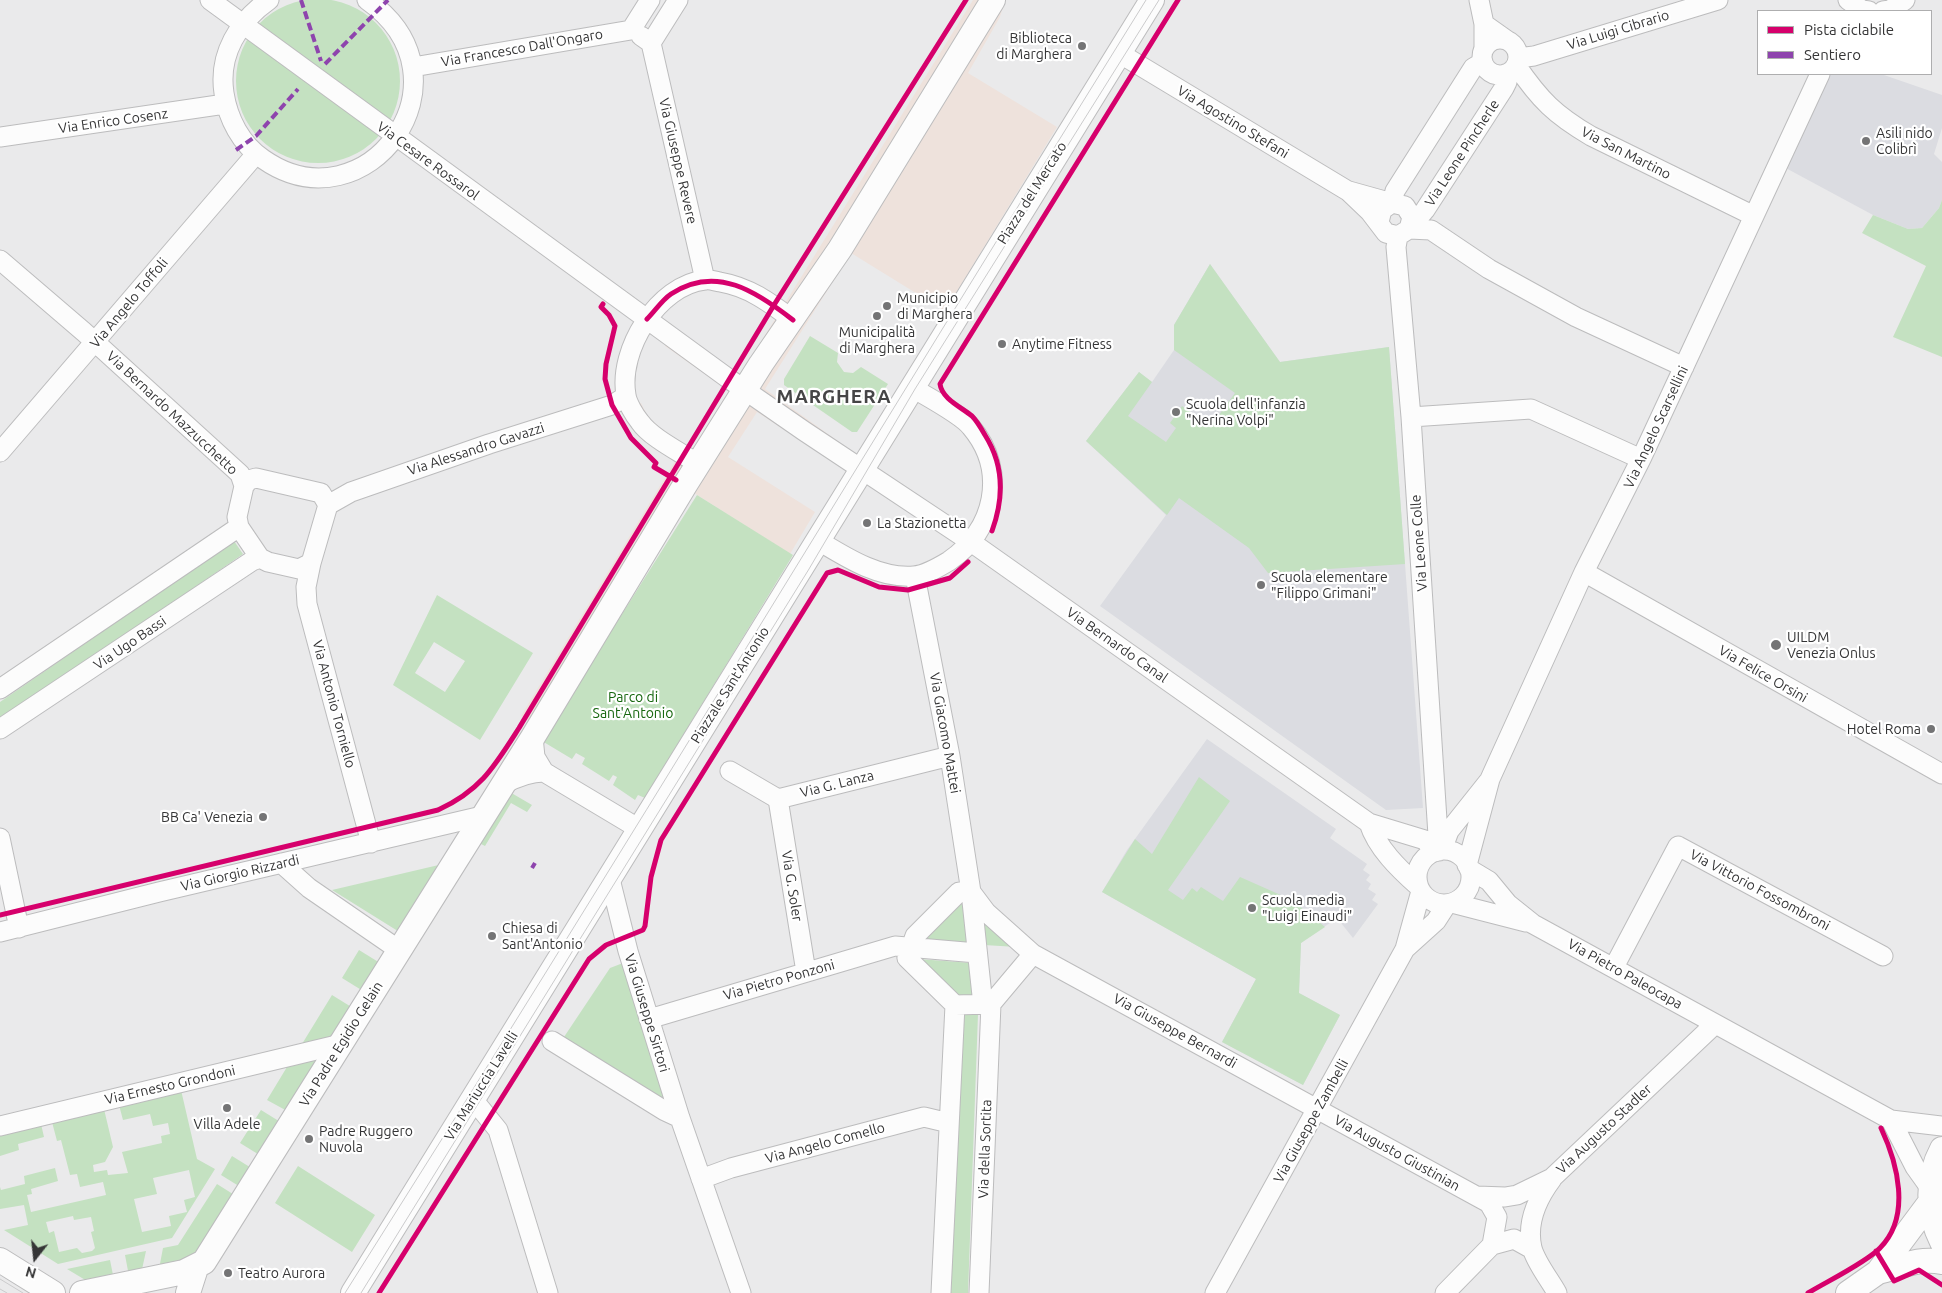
<!DOCTYPE html>
<meta charset="utf-8">
<style>
body{margin:0}
#map{position:relative;width:1942px;height:1293px;overflow:hidden;background:#eaeaeb;font-family:Ubuntu,sans-serif}
canvas{display:block}
.legend{position:absolute;left:1757px;top:10px;width:175px;height:65px;box-sizing:border-box;background:#fff;border:1px solid #aeaeaf;margin:0;padding:6px 9px;list-style:none;font-size:15px;color:#353536}
.legend li{display:flex;align-items:center;gap:10px;height:25px}
.legend b{width:25px;border:1px solid #aeaeaf}
.north{position:absolute;left:10px;top:1233px;width:50px;height:50px;-webkit-text-stroke:4px #fff;paint-order:stroke;rotate:196deg;font-size:14px;font-weight:700;line-height:20px;text-align:center;color:#353536}
.north::after{content:'';display:block;margin:auto;width:18px;height:22px;background:#353536;clip-path:polygon(50% 0,100% 100%,50% 72%,0 100%)}
</style>
<div id="map">
<canvas width="1942" height="1293"></canvas>
<ul class="legend">
<li><b style="height:6px;background:#d6006c"></b>Pista ciclabile</li>
<li><b style="height:6px;background:#8e44ad"></b>Sentiero</li>
</ul>
<div class="north">N</div>
</div>
<script>
const context = document.querySelector('canvas').getContext('2d');
context.lineJoin = 'round';
function fillPath(path, color) { context.fillStyle = color; context.fill(path, 'evenodd'); }
function stroke(path, color, width, dash) { context.strokeStyle = color; context.lineWidth = width; context.lineCap = dash ? 'butt' : 'round'; context.setLineDash(dash || []); context.stroke(path); }
function label(font, color, halo, rows, align = 'center') {
  context.font = font + ' Ubuntu,sans-serif'; context.lineWidth = 4.5; context.setLineDash([]); context.textBaseline = 'middle'; context.strokeStyle = halo; context.fillStyle = color; for (const [text, x, y, turn = 0] of rows) {
    context.save(); context.translate(x, y); context.rotate((+turn || 0) * Math.PI / 180); context.textAlign = isNaN(turn) ? turn : align; if (halo) context.strokeText(text, 0, 0); context.fillText(text, 0, 0); context.restore();
  }
}
fillPath(new Path2D(`
 M973,0H1005L1000,17L968,73L1057,127L945,311L851,253L765,389L839,442L829,459L757,412L728,457L815,512L790,554L694,493L544,730L521,716L675,461L623,411L641,403L648,417L659,427L692,452L729,391L665,346L675,332L741,374Z`), '#eee2dc');
fillPath(new Path2D(`
 M1826,74H1881L1942,95V128L1934,154L1942,162V200L1939,208L1922,228L1908,229L1873,215L1782,166Z
 M1210,264L1280,362L1389,347L1423,808L1386,810L1100,606L1166,515L1086,441L1139,372L1152,382L1174,350V325Z
 M1207,739L1336,829L1330,838L1367,864L1363,870L1370,875L1366,880L1371,884L1368,889L1376,894L1372,900L1378,904L1353,938L1337,918L1301,943L1299,993L1340,1015L1303,1085L1222,1042L1256,979L1102,892L1127,850Z`), '#dbdce1');
fillPath(new Path2D(`
 M236 81a82 82 0 1 1 164 0a82 82 0 1 1-164 0Z
 M1942,200V357L1893,337L1926,266L1862,233L1873,215L1908,229L1922,228L1939,208Z
 M1210,264L1280,362L1389,347L1405,564L1268,573L1249,548L1179,498L1167,515L1086,441L1139,372L1152,382L1128,416L1166,442L1176,428L1170,423L1182,406L1211,426L1235,393L1174,350V325Z
 M810,336L838,353L837,362L844,372L853,373L861,367L888,384L857,432H852L784,385V379Z
 M697,495L793,555L645,798L638,795L635,800L613,785L617,777L613,775L609,781L582,764L585,758L576,753L572,759L542,741Z
 M234,541L243,554L0,721V702Z
 M437,595L533,653L480,740L393,685ZM434,642L465,661L445,692L415,673Z
 M1199,777L1230,801L1168,890L1183,900L1192,888L1197,892L1201,887L1223,901L1240,877L1292,900L1325,927L1301,943L1299,993L1340,1015L1303,1085L1222,1042L1256,979L1102,892L1135,839L1152,854Z
 M508,791L532,805L527,812L511,803L485,846L477,842Z
 M443,864L401,933L332,890Z
 M963,899L969,945L920,941Z
 M983,921L1017,947L984,945Z
 M359,950L380,963L363,991L342,978Z
 M918,959L972,963L976,995H954Z
 M623,963L666,1100L564,1037L610,968Z
 M332,995L353,1008L335,1036L302,1044Z
 M961,1014H978L968,1293H951Z
 M313,1059L319,1061L289,1112L267,1100L290,1062Z
 M181,1090L197,1159L215,1169L172,1238L58,1264L4,1230L28,1225L24,1205L0,1209V1187L1,1190L25,1184L24,1176L55,1168L58,1181L31,1189L32,1194L27,1195L31,1212L106,1195L103,1182L80,1187L77,1174L70,1175L61,1140L57,1141L52,1122L104,1109L113,1147L105,1162L93,1165L94,1172L107,1170L108,1175L128,1173L122,1152L162,1143L161,1136L170,1134L168,1123L153,1126L150,1114L123,1120L119,1105ZM189,1170L195,1197L184,1200L187,1212L169,1216L171,1226L142,1232L134,1199L157,1194L153,1178ZM73,1216L74,1220L91,1217L94,1231L91,1232L95,1248L92,1251L82,1253L77,1248L59,1252L54,1231L49,1233L46,1222Z
 M261,1110L282,1123L261,1156L240,1143Z
 M41,1124L44,1137L18,1144L19,1150L0,1156V1134Z
 M232,1156L253,1169L242,1188L221,1175Z
 M298,1166L375,1215L352,1252L275,1203Z
 M217,1184L236,1196L195,1260L159,1269L163,1248L178,1245Z
 M146,1251L141,1274L129,1276L125,1255Z
 M110,1260L114,1280L92,1284L67,1269Z`), '#c4e1c1');
const minor = new Path2D(`
 M210,0L729,379L804,431L971,542L1369,823L1425,840L1435,852
 M269,0C239,21 218,54 224,93C228,119 241,144 263,159C366,231 479,79 367,0
 M1479,0L1484,24
 M1848,0L1862,10L1869,11
 M1883,11L1890,10L1905,0
 M631,30L650,0
 M641,36L651,43L678,0
 M1482 57a18 18 0 1 1 36 0a18 18 0 1 1-36 0Z
 M651,43L705,280
 M1484,49V24L1508,41
 M1119,53L1348,191L1370,212L1386,233L1398,236L1409,229L1412,217L1405,206L1392,203L1382,210L1379,222
 M1518,58L1534,56L1718,0
 M1516,65C1540,100 1555,115 1591,136L1754,216
 M413,67L631,30
 M0,137L225,104
 M1349,191L1392,203L1395,191L1473,68L1483,62
 M1409,229L1431,230L1489,269L1576,317L1684,367
 M1409,229L1425,210L1504,88L1507,82L1505,74
 M1398,236L1396,247L1411,417L1439,851
 M0,260L84,332L240,474L244,486
 M1411,417L1531,409L1641,459
 M0,452L256,154
 M698,464C682,453 651,438 640,422C635,416 627,403 626,395C618,350 658,285 705,280C709,279 715,281 720,282C749,287 769,302 793,320
 M256,478L321,493L328,505L311,563L299,569L268,562L260,558L239,527L237,517L244,486L249,480Z
 M328,505L351,492L489,444L612,405L626,396
 M819,541C847,558 880,579 914,576C926,575 939,567 949,561C995,530 1008,471 971,427C962,415 926,396 911,387
 M311,563L306,587L307,604L371,843
 M1584,572L1942,774
 M915,576L950,756L971,892L983,1005
 M0,689L239,527
 M0,729L252,561L260,558
 M533,737L535,757L544,772L641,830
 M730,771L778,799L950,756
 M504,784C517,777 529,772 544,772
 M778,799L806,972
 M1369,823C1377,848 1399,869 1418,886
 M0,838L19,928
 M1442,850L1449,831L1488,782
 M1417 877a27 27 0 1 1 54 0a27 27 0 1 1-54 0Z
 M281,863L309,888L399,950
 M1467,865L1490,779L1584,572L1641,459L1820,74
 M1469,869L1489,881L1508,904L1533,924L1891,1120L1942,1126
 M610,879L628,951L680,1118L741,1293
 M959,892H971L986,912L1033,954L991,1004L955,1005L907,958L915,936Z
 M1452,903L1526,922
 M0,932L159,892L482,816
 M1405,949L1436,921L1447,904
 M1033,954L1489,1203L1497,1217L1492,1245L1445,1293
 M1614,967L1678,846L1883,956
 M649,1019L895,946L977,953
 M552,1041L665,1111L680,1118
 M472,1098L498,1130L548,1293
 M1891,1120L1915,1167L1930,1188
 M0,1126L341,1044
 M701,1179L731,1168L924,1117L949,1123
 M1552,1179C1537,1199 1526,1222 1532,1248C1536,1263 1550,1280 1557,1293
 M1477,1196L1505,1197L1517,1195L1552,1178L1715,1024
 M1492,1245L1514,1239L1532,1249
 M941,1293L955,1005
 M979,1293L991,1004
 M1215,1293L1405,949L1421,891`);
const tertiary = new Path2D(`
 M1942,1149C1926,1179 1927,1212 1942,1242
 M0,1260L53,1293
 M1878,1272C1900,1267 1919,1257 1942,1262
 M82,1293L184,1272L204,1262L533,737L685,485L761,364L840,249L993,0
 M188,1293L196,1268
 M353,1293L1152,0
 M1848,1293L1878,1272L1931,1201`);
stroke(minor, '#bcbcbd', 21);
stroke(tertiary, '#bcbcbd', 26);
stroke(minor, '#fcfcfc', 19);
stroke(tertiary, '#fcfcfc', 24);
stroke(new Path2D(`
 M0,1279L23,1293
 M0,1289L7,1293
 M345,1293C616,865 878,430 1146,0
 M361,1293L809,569L915,389L1159,0`), '#cbcbcc', 1);
stroke(new Path2D(`
 M301,0L321,61
 M325,64L388,0
 M236,150L256,136L298,89
 M532,868L535,863`), '#8e44ad', 4, [8, 4]);
stroke(new Path2D(`
 M603,304L601,307L609,315L615,326L606,364L605,379L612,405L631,438L656,463L654,467L676,480
 M647,319C655,311 662,300 671,294C716,264 757,292 793,320
 M992,531C1004,498 1004,465 985,435C981,428 977,421 972,416C961,407 942,399 940,384L1178,0
 M0,915L438,810C481,790 494,767 519,728L774,305L966,0
 M1876,1251L1894,1281L1919,1270L1942,1285
 M379,1293L589,959L606,945L643,930L645,926L651,877L661,840L827,573L838,570L879,587L908,590L950,578L968,562
 M1808,1293C1826,1282 1867,1262 1880,1248C1912,1216 1897,1162 1881,1128`), '#d6006c', 5);
for (const [x, y, r, color] of [
 [1082,46,5,"#747475"],
 [1866,141,5,"#747475"],
 [887,306,5,"#747475"],
 [877,316,5,"#747475"],
 [1002,344,5,"#747475"],
 [1176,412,5,"#747475"],
 [867,523,5,"#747475"],
 [1261,585,5,"#747475"],
 [1776,645,6,"#747475"],
 [1931,729,5,"#747475"],
 [263,817,5,"#747475"],
 [1252,908,5,"#747475"],
 [492,936,5,"#747475"],
 [227,1108,5,"#747475"],
 [309,1139,5,"#747475"],
 [228,1273,5,"#747475"]
]) { const dot = new Path2D(); dot.arc(x, y, r, 0, 2 * Math.PI); context.fillStyle = color; context.fill(dot); stroke(dot, '#fff', 2); }
label('14px', '#353536', '#fff', [
 ["Via Luigi Cibrario",1618,30,-17],
 ["Via Francesco Dall'Ongaro",522,48,-10],
 ["Via Enrico Cosenz",113,121,-8],
 ["Via Agostino Stefani",1233,122,31],
 ["Via Leone Pincherle",1462,153,-57],
 ["Via San Martino",1626,153,27],
 ["Via Cesare Rossarol",428,161,36],
 ["Via Giuseppe Revere",678,161,77],
 ["Piazza del Mercato",1032,193,-58],
 ["Via Angelo Toffoli",129,303,-50],
 ["Via Bernardo Mazzucchetto",172,413,43],
 ["Via Angelo Scarsellini",1656,427,-65],
 ["Via Alessandro Gavazzi",476,449,-18],
 ["Via Leone Colle",1419,543,-94],
 ["Via Ugo Bassi",130,643,-34],
 ["Via Bernardo Canal",1117,645,35],
 ["Via Felice Orsini",1763,674,30],
 ["Piazzale Sant'Antonio",730,685,-58],
 ["Via Antonio Torniello",334,704,75],
 ["Via Giacomo Mattei",945,733,80],
 ["Via G. Lanza",837,784,-14],
 ["Via Giorgio Rizzardi",240,873,-13],
 ["Via G. Soler",792,886,81],
 ["Via Vittorio Fossombroni",1760,890,28],
 ["Via Pietro Paleocapa",1625,974,29],
 ["Via Pietro Ponzoni",779,980,-16],
 ["Via Giuseppe Sirtori",647,1013,73],
 ["Via Giuseppe Bernardi",1175,1031,29],
 ["Via Padre Egidio Gelain",341,1044,-58],
 ["Via Ernesto Grondoni",170,1085,-13],
 ["Via Mariuccia Lavelli",481,1086,-58],
 ["Via Giuseppe Zambelli",1311,1121,-61],
 ["Via Augusto Stadler",1604,1129,-43],
 ["Via Angelo Comello",825,1143,-15],
 ["Via della Sortita",985,1149,-88],
 ["Via Augusto Giustinian",1397,1153,29]
]);
label('14px', '#353536', '#fff', [
 ["Biblioteca",1072,38,"right"],
 ["di Marghera",1072,54,"right"],
 ["Asili nido",1876,133],
 ["Colibrì",1876,149],
 ["Municipio",897,298],
 ["di Marghera",897,314],
 ["Municipalità",877,332,"center"],
 ["di Marghera",877,348,"center"],
 ["Anytime Fitness",1012,344],
 ["Scuola dell'infanzia",1186,404],
 ["\"Nerina Volpi\"",1186,420],
 ["La Stazionetta",877,523],
 ["Scuola elementare",1271,577],
 ["\"Filippo Grimani\"",1271,593],
 ["UILDM",1787,637],
 ["Venezia Onlus",1787,653],
 ["Hotel Roma",1921,729,"right"],
 ["BB Ca' Venezia",253,817,"right"],
 ["Scuola media",1262,900],
 ["\"Luigi Einaudi\"",1262,916],
 ["Chiesa di",502,928],
 ["Sant'Antonio",502,944],
 ["Villa Adele",227,1124,"center"],
 ["Padre Ruggero",319,1131],
 ["Nuvola",319,1147],
 ["Teatro Aurora",238,1273]
], 'left');
label('14px', '#16660e', '#fff', [
 ["Parco di",633,697],
 ["Sant'Antonio",633,713]
]);
context.letterSpacing = '1px';
label('bold 19px', '#454546', '#fff', [
 ["MARGHERA",834,397]
]);
context.letterSpacing = '0px';
</script>
